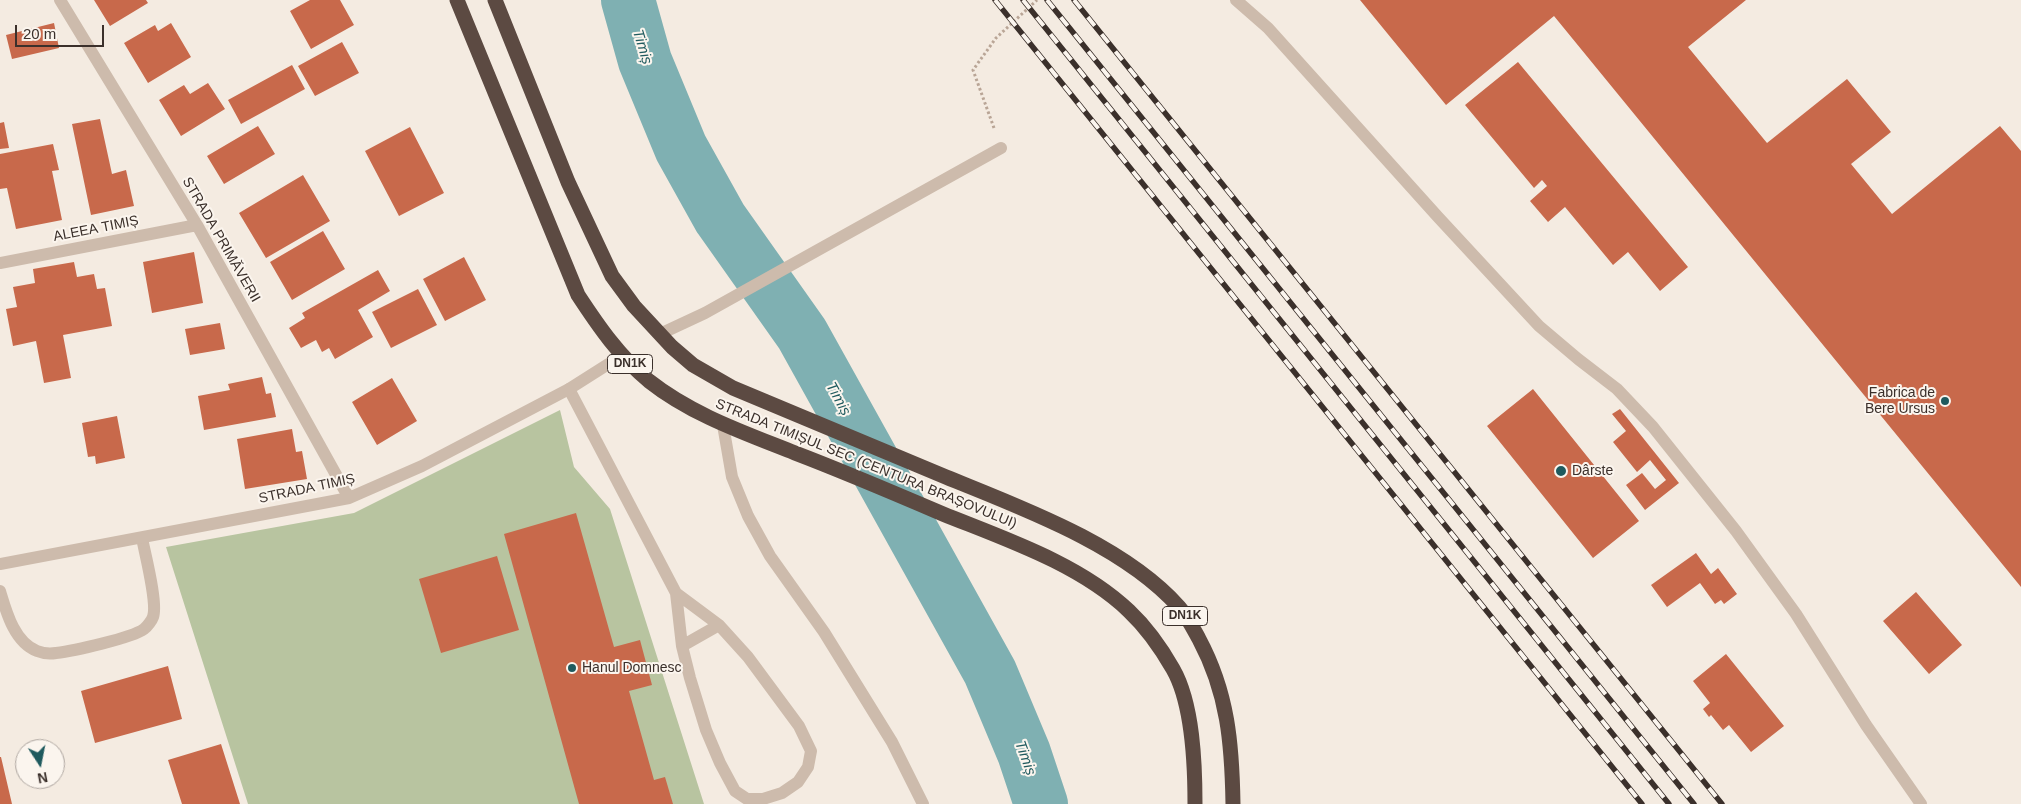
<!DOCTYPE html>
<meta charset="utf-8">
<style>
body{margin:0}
#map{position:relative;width:2021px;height:804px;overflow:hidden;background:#f4ebe1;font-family:Arial,sans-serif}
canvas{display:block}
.north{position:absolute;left:15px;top:739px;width:50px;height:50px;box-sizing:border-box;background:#fbf5ee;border:1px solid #aea6a0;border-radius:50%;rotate:169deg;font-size:14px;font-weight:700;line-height:20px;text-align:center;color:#3b302b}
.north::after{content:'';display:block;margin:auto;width:18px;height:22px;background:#1f5a5e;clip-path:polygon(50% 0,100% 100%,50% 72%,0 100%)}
.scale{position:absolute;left:15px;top:25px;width:89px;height:22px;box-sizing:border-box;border:2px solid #3b302b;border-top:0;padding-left:6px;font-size:15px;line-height:18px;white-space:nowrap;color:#3b302b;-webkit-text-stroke:4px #fbf5ee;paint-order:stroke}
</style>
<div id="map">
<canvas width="2021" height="804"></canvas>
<div class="north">N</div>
<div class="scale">20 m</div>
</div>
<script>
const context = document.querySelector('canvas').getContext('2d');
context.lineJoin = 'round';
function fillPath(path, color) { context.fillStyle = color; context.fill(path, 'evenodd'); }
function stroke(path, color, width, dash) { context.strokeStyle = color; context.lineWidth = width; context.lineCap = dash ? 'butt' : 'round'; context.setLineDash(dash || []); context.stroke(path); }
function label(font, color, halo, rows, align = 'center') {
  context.font = font + ' Arial,sans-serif'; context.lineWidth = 4; context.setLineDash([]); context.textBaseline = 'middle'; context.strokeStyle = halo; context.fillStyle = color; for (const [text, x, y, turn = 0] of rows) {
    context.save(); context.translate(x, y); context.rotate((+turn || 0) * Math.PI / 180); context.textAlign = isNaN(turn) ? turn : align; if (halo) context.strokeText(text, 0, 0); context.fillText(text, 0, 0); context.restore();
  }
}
fillPath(new Path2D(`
 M560,410L574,467L610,509L704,804H248L166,547L354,513Z`), '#b8c4a0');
stroke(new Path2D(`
 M628,0L645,61L681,148L720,218L802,334L990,672L1024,753L1041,804`), '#7fb0b2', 54);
fillPath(new Path2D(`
 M94,0H146L148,3L110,26Z
 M310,0H340L354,25L311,49L290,11Z
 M1360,0H1746L1688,47L1767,143L1847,79L1891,132L1851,164L1892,214L2000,126L2021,151V587L1554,16L1446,105Z
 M54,23L59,48L12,59L6,35Z
 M171,23L191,57L148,83L124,43L155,25L158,31Z
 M342,42L359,73L315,96L298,66Z
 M1518,62L1688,267L1660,291L1628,252L1613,265L1565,207L1548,222L1530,201L1547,186L1542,180L1534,188L1465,105Z
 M292,65L305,89L241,124L228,100Z
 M208,83L225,109L181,136L159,100L184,85L190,94Z
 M100,119L112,174L126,170L134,206L91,215L72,124Z
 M4,122L9,148L0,149V123Z
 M258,126L275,154L224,184L207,156Z
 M410,127L444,193L399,216L365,151Z
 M53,144L59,170L52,171L62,220L16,229L7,188L0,189V154Z
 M303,175L330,221L266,258L239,213Z
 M323,231L345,269L292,300L270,262Z
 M194,252L203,303L152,313L143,262Z
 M464,257L486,300L445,321L423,279Z
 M74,262L77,277L94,274L97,289L105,288L112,326L63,335L71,378L44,383L36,341L13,346L6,309L17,307L13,287L35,283L33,269Z
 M378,270L390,291L358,310L373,337L335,359L329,348L322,352L316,340L301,348L289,328L305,318L302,313Z
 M418,289L437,325L391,348L372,312Z
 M220,323L225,349L190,355L185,329Z
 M262,377L266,394L271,393L276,417L204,430L198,396L230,390L228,384Z
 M392,378L417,421L377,445L352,402Z
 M1533,389L1639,521L1593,558L1487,426Z
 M1620,409L1679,483L1645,510L1626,485L1642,473L1655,489L1666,480L1650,460L1637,472L1613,442L1626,431L1612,414Z
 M117,416L125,458L96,464L95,456L88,457L82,423Z
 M292,429L296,452L302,451L307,479L245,489L237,439Z
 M576,513L614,647L640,640L652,685L629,691L654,780L665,777L673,804H579L504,534Z
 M1696,553L1711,574L1718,568L1737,594L1724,604L1721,600L1715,604L1700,583L1667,607L1651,585Z
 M497,556L519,630L441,653L419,579Z
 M1916,592L1962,645L1929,674L1883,621Z
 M1726,654L1784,726L1751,752L1729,725L1723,730L1711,715L1709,717L1703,709L1710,703L1693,681Z
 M168,666L182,719L95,743L81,691Z
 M221,744L240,804H182L168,760Z
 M0,757H1L12,804H0Z`), '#c8694b');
stroke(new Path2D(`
 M994,128L973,70L996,38L1037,0`), '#b9a596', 3, [2.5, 2.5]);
stroke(new Path2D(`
 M1236,0L1268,28L1438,217L1539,326L1578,359L1617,389L1653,427L1736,531L1796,614L1866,725L1921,804
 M660,334L705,313L1001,148
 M569,389L676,593L682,646L690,678L706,730L720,763L735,791L747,799H763L782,793L798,782L808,767L811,751L799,726L748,657L719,625L676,593
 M723,425L732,477L748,516L770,556L824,632L892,742L923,804
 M0,591C6,611 14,642 37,651C42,653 50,654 56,653C73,651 132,638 144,629C147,627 152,620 153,617C158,603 145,554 142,538
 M682,646L719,625`), '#cdbbac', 12);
stroke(new Path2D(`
 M60,0L197,225L349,498
 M0,263L197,225
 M0,564L349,498L422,466L569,389L621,356`), '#cdbbac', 12);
stroke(new Path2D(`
 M457,0L578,295C599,327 619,356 649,381C692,415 745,433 795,453C845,472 894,493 943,514C1005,539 1080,564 1129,611C1146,627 1161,648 1173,669C1193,704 1195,764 1195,804
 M495,0L568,182L612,276L634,306L672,347L693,365L733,388C804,417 875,447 946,477C1022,508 1124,545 1179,607C1187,616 1193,628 1199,639C1228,693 1232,744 1233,804`), '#5c4a42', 15);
const rail = new Path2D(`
 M995,0L1642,804
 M1023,0L1669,804
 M1047,0L1694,804
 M1074,0L1722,804`);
stroke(rail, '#3b302b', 5.5);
stroke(rail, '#fbf5ee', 4, [11]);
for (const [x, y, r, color] of [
 [1945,401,5,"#1f5a5e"],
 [1561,471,6,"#1f5a5e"],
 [572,668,5,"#1f5a5e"]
]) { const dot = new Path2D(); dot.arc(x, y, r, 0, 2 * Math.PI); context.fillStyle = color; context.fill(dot); stroke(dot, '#fbf5ee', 2); }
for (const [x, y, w] of [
 [630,364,45],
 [1185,616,45]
]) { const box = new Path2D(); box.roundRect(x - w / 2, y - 9.5, w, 19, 4); context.fillStyle = '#fbf5ee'; context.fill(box); stroke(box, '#3b302b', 1); }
label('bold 12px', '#3b302b', null, [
 ["DN1K",630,364],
 ["DN1K",1185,616]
]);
label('14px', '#3b302b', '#fbf5ee', [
 ["ALEEA TIMIȘ",96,229,-11],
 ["STRADA PRIMĂVERII",221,240,60],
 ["STRADA TIMIȘUL SEC (CENTURA BRAȘOVULUI)",866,464,22],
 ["STRADA TIMIȘ",307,489,-12]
]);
label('14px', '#3b302b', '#fbf5ee', [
 ["Fabrica de",1935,393,"right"],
 ["Bere Ursus",1935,409,"right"],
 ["Dârste",1572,471],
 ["Hanul Domnesc",582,668]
], 'left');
label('italic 15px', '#1f5a5e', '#fbf5ee', [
 ["Timiș",642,47,73],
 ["Timiș",838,399,61],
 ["Timiș",1025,758,70]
]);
</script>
